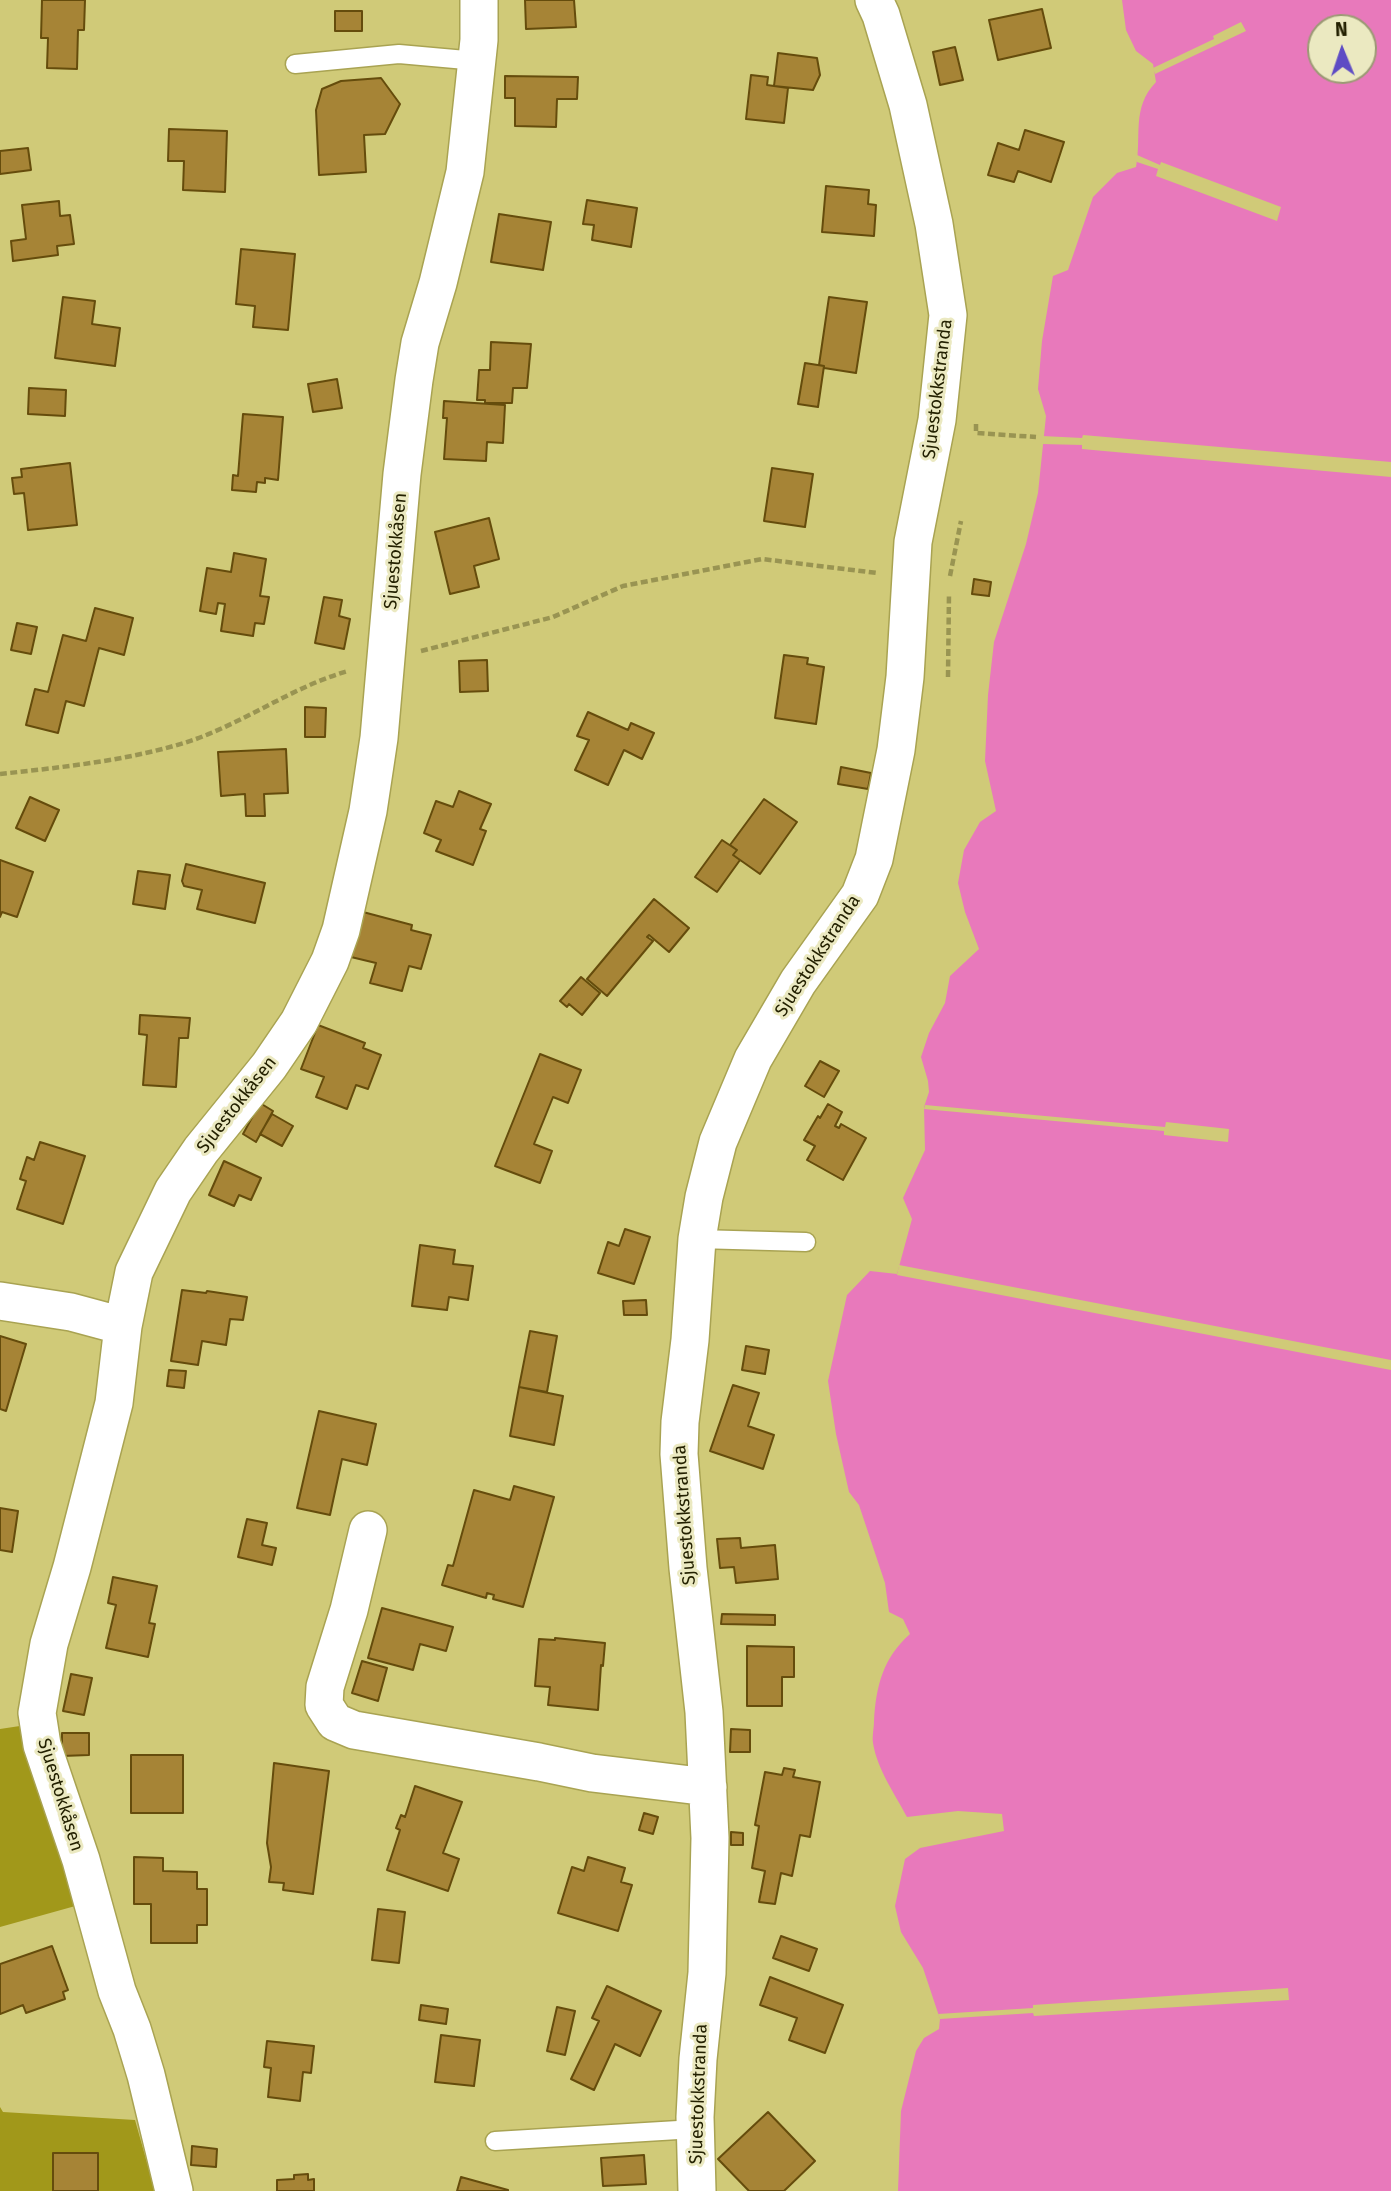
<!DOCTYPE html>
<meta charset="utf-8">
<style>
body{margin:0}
#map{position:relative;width:1391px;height:2191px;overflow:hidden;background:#d0ca78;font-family:"Fira Sans",sans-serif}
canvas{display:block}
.north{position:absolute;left:1307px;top:14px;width:70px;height:70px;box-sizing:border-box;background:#ebe9c1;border:2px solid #9b9974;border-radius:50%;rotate:358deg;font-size:19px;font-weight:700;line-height:28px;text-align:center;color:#232000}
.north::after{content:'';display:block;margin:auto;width:24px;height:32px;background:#5e4cc4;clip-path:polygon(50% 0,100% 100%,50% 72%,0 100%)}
</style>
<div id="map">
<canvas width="1391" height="2191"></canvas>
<div class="north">N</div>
</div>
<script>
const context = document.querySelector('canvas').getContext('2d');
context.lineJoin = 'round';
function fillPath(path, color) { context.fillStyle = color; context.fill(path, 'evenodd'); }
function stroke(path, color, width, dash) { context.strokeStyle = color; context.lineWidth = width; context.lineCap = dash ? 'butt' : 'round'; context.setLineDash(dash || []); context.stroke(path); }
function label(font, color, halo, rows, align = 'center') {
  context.font = font + ' "Fira Sans",sans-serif'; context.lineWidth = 6; context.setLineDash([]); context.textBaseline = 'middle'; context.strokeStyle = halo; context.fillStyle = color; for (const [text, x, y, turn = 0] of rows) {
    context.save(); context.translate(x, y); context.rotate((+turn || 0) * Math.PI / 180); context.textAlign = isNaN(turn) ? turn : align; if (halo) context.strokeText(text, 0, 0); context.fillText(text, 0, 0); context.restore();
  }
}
fillPath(new Path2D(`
 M33,1724L86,1903L0,1927V1729Z
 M0,2107L3,2112L135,2120L155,2191H0Z`), '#a1981a');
fillPath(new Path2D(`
 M1122,0H1391V2191H898L901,2111L916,2051L924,2038L939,2029L940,2019L923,1968L901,1932L895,1906L905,1859L920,1848L1004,1831L1002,1814L958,1811L907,1817C895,1794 877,1769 873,1743C872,1736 874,1728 874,1721C876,1686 883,1658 910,1634L903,1619L889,1612L885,1583L859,1505L849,1492L836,1434L828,1381L847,1295L870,1271L897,1274L912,1219L903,1198L925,1150L924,1107L929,1092L928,1081L921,1057L929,1033L945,1003L950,976L979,949L965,912L958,883L964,850L980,822L996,811L985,761L988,695L994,642L1026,544L1038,493L1046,416L1038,389L1042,341L1053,276L1068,270L1093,197L1117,173L1136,167C1142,136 1131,108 1156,82L1153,64L1136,51L1126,30ZM1321,28H1363V70H1321Z`), '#e879bb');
fillPath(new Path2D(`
 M1241,22L1246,31L1155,74L1153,68L1214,39L1213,36Z
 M1137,155L1160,165L1161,162L1281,207L1277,221L1156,176L1158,169L1137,162Z
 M1083,435L1391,462V477L1082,449V445L1042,444V436L1082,438Z
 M925,1105L1165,1127L1166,1122L1229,1129L1228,1142L1164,1135V1131L924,1109Z
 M899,1265L1391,1360V1370L897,1275Z
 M1288,1988L1289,2000L1034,2016L1033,2013L940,2019L938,2014L1033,2008V2005Z`), '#d0ca78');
const building = new Path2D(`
 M42,0H85L84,30H78L77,69L47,68L48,38H41Z
 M525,0H574L576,27L526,29Z
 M1042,9L1051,48L998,60L989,20Z
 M335,11H362V31H335Z
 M955,47L963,80L940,85L933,52Z
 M778,53L817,58L820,75L813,90L774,86Z
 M751,75L768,77L767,85L788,88L784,123L746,119Z
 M505,76L578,77L577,99H557L556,127L515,126V98H505Z
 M381,78L400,104L385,134L364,135L366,172L319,175L316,110L322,89L341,81Z
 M169,129L227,131L225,192L183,190L184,161H168Z
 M1025,130L1064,142L1051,182L1018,171L1014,182L988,175L998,143L1019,150Z
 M28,148L31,170L0,174V151Z
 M826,186L869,190L868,204L876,205L874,236L822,232Z
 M587,200L637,208L631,247L592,240L594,225L583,224Z
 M59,201L60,216L70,215L74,244L57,246L58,255L13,261L11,241L26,239L22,205Z
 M499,214L551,222L543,270L491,262Z
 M241,249L295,254L288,330L253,327L255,306L236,304Z
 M63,297L95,301L92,324L120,328L115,366L55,358Z
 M829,297L867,302L856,373L824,368V366L819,365Z
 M491,342L531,344L527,388H513L512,403H485V400H477L479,370H490Z
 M805,363L824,366L818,407L798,404Z
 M337,379L342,408L313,412L308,384Z
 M29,388L66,390L65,416L28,414Z
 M444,401L505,405L503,443L487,442L486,461L444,459L447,418H443Z
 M243,414L283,417L278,480L265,478V483L257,482L256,492L232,490L233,475L238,476Z
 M70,463L77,525L28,530L24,493L14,494L12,478L22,477L21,469Z
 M772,468L813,474L805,527L764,521Z
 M489,518L499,559L474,566L479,587L450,594L435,532Z
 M234,553L266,559L260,596L269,597L264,624L255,623L253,636L221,631L225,604L218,603L216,614L200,611L207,568L231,572Z
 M974,579L991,582L989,596L972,594Z
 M324,597L342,600L339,616L350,619L344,649L315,643Z
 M95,608L133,618L124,655L99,648L84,706L66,701L58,733L26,725L35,689L48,692L63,635L86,641Z
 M17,623L37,627L31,654L11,650Z
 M784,655L808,658L807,664L824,667L816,724L775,718Z
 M487,660L488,691L460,692L459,661Z
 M305,707L326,708L325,737H305Z
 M588,712L628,730L631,723L654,733L642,759L624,750L608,785L575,770L589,740L577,736Z
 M286,749L288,793L264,794L265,816H246L245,794L221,796L218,752Z
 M841,767L871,773L868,789L838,784Z
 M459,791L491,804L480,829L486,831L473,865L436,851L441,840L424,833L436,801L453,807Z
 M30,797L59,810L45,841L16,828Z
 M764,799L797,822L760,874L733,855L737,850L730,845Z
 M722,840L737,850L733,855L740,860L717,892L695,877Z
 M0,860L33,872L17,917L2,912L0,917Z
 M186,864L265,883L255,923L197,909L202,890L184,886L182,881Z
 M138,871L170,875L165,909L133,904Z
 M654,899L689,928L669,952L649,935L647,937L653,941L607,996L587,979Z
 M363,912L412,925L411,930L431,935L421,969L409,966L402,991L370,983L376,963L351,957Z
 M581,977L600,993L582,1015L569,1004L567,1007L560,1001Z
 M140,1015L190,1018L188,1038H179L176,1087L143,1085L147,1035L139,1034Z
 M318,1025L365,1043L363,1048L381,1055L368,1089L356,1085L347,1109L316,1097L324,1077L301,1069Z
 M540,1054L581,1070L568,1103L553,1097L534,1144L552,1151L540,1183L495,1166Z
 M820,1061L839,1071L824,1097L805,1086Z
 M260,1103L273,1111L256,1142L243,1134Z
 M828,1104L842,1112L835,1126L839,1128L841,1124L866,1138L843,1180L807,1160L815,1146L804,1140L818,1116L820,1118Z
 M272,1114L293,1126L282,1146L260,1134Z
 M40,1142L85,1156L63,1224L17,1209L26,1181L20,1179L27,1157L34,1160Z
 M224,1161L261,1178L251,1200L239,1195L234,1206L209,1195Z
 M625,1229L650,1237L634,1284L598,1273L608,1242L619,1246Z
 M420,1245L455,1250L453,1264L473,1266L468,1300L449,1297L447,1310L412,1306Z
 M182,1290L206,1293L207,1291L247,1297L243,1320L230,1319L226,1345L202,1341L198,1365L171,1361Z
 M646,1300L647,1315H624L623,1301Z
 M530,1331L557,1336L547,1392L519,1387Z
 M0,1336L26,1344L6,1411L0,1409Z
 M746,1346L769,1350L765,1374L742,1370Z
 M169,1370L186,1371L184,1388L167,1386Z
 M733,1385L759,1393L748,1426L774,1435L763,1469L710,1451Z
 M519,1387L563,1396L554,1445L510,1436Z
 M319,1411L376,1424L367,1465L342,1459L330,1515L297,1508Z
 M514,1486L554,1497L523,1607L493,1599L494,1595L487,1593L486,1598L442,1585L448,1565L453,1566L474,1490L510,1500Z
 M0,1508L18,1511L12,1552L0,1550Z
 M247,1519L267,1523L262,1545L276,1548L272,1565L238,1557Z
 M740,1538L741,1548L775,1545L778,1579L736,1583L734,1567L720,1568L717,1539Z
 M113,1577L157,1586L149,1623L155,1624L148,1657L106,1648L116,1605L108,1603Z
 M382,1608L453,1627L446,1651L420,1644L413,1670L368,1658Z
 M722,1614L775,1615V1625L721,1624Z
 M555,1638L605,1643L603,1666L601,1665L598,1710L548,1705L550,1687L535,1686L539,1639L555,1640Z
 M747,1646L794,1647V1677H782V1706H747Z
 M362,1661L387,1668L378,1701L352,1693Z
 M71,1674L92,1678L84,1715L63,1711Z
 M731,1729L750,1730V1752H730Z
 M62,1733H89V1755L62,1756Z
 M131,1755H183V1813H131Z
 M274,1763L329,1771L313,1894L283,1890L284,1883L269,1882L271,1867L267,1843Z
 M784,1768L795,1770L793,1777L820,1782L810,1837L800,1835L792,1876L781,1873L775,1904L759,1902L765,1871L752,1868L759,1826L755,1825L765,1772L782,1775Z
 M415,1786L462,1802L443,1853L459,1859L448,1891L387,1870L400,1830L396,1828L401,1815L405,1817Z
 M644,1813L658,1817L653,1834L639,1830Z
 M731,1832L743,1833V1845H731Z
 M134,1857L163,1858V1871L197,1872V1889H207V1925H197V1943H151V1904H134Z
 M588,1857L625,1868L621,1882L632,1885L618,1931L558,1913L572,1867L584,1871Z
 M378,1909L405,1912L399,1963L372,1960Z
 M781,1936L817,1949L809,1971L773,1958Z
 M52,1946L68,1990L63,1992L65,1999L26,2013L23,2005L0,2014V1964Z
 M770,1977L843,2005L825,2053L789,2040L797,2018L760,2005Z
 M607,1986L661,2011L640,2056L615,2044L594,2090L571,2079L599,2021L592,2018Z
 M421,2005L448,2009L446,2024L419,2020Z
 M557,2007L575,2011L565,2055L547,2051Z
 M441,2035L480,2040L474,2086L435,2082Z
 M267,2041L314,2046L311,2073L303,2072L300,2101L268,2097L271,2068L264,2067Z
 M768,2112L815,2161L784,2191H749L718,2159Z
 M192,2146L217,2149L216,2167L191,2165Z
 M53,2153H98V2191H53Z
 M644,2155L646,2184L603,2186L601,2158Z
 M308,2174V2180L314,2179V2191H277V2180L294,2179V2175Z
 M461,2177L508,2190V2191H457Z`);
fillPath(building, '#a68436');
stroke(building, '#654c0c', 2);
const service = new Path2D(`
 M295,64L399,54L477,61
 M697,1239L806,1242
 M495,2141L695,2129`);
const minor = new Path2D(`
 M0,1301L71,1312L123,1326
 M368,1530L349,1610L325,1687L324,1705L335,1722L354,1730L539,1762L592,1773L708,1787
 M174,2191L146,2075L132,2029L117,1991L81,1860L42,1745L37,1713L49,1644L72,1567L114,1403L123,1326L134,1272L173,1191L201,1150L269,1066L299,1022L330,961L341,930L368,811L379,738L402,474L414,380L420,343L438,283L465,172L479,40V0
 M697,2191L695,2117L698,2059L707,1973L710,1838L704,1712L688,1568L679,1454L680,1422L690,1340L697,1239L704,1197L718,1142L753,1059L798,982L860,895L874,859L896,750L905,677L913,542L937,420L948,315L934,224L908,105L881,15L874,0`);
stroke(service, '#a9a352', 21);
stroke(minor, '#a9a352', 40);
stroke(new Path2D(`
 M976,424V433L1036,437
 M950,576L961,521
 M421,651L553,617L623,586L762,559L877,573
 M948,677L949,593
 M0,774C64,767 135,760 196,739C248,720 295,686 348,671`), '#999452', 4.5, [7, 3.5]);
stroke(service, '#fff', 18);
stroke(minor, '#fff', 37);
label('18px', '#232000', '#ebe9c1', [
 ["Sjuestokkstranda",938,389,-83],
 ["Sjuestokkåsen",396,551,-85],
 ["Sjuestokkstranda",818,956,-57],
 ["Sjuestokkåsen",237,1105,-52],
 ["Sjuestokkstranda",685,1515,-94],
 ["Sjuestokkåsen",60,1795,73],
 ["Sjuestokkstranda",699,2094,-88]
]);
</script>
